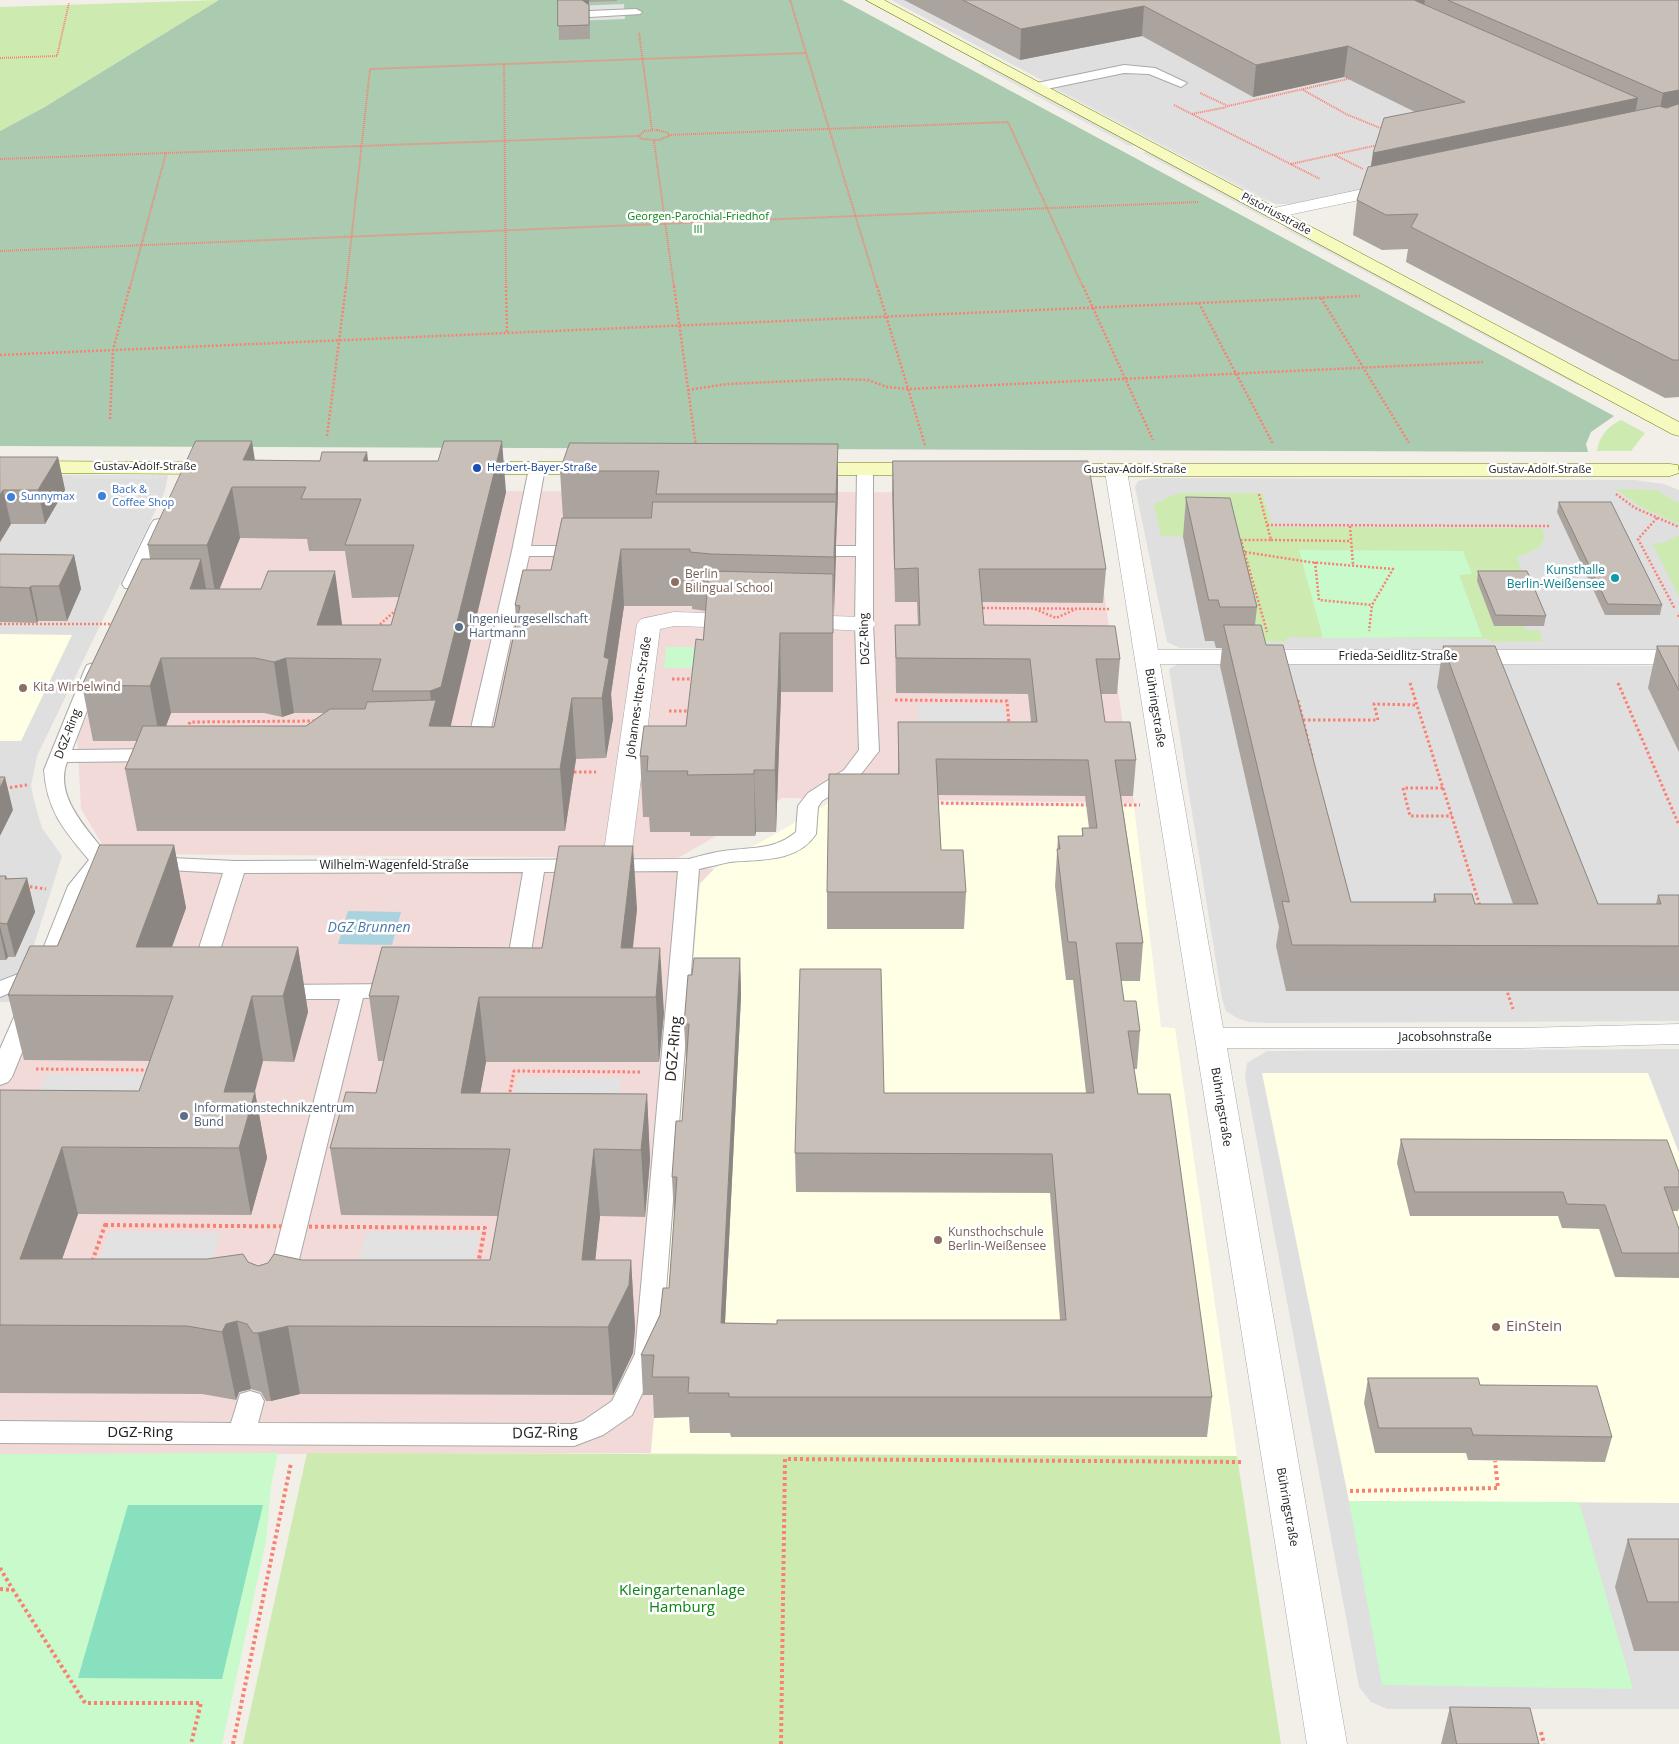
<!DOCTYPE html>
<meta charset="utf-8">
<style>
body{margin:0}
canvas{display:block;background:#f2efe9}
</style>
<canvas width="1679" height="1744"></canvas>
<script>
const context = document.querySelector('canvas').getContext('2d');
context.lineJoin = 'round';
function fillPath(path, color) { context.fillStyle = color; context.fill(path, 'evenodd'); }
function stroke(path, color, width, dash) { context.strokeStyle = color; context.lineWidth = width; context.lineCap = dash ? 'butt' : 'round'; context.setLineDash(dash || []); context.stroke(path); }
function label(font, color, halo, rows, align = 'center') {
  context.font = font + ' "Open Sans",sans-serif'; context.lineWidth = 5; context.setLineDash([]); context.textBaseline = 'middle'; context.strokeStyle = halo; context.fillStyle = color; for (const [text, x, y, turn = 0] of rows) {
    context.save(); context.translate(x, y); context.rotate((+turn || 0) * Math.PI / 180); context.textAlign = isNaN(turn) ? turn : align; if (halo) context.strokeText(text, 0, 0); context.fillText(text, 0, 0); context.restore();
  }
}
fillPath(new Path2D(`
 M891,0H1347L1628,131L1292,204H1275Z
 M0,475H69L77,479H150L168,475L165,491L37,756L31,786L35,804L42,828L62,856L16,1002H0Z
 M1151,478L1635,480L1664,484L1679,490V651L1180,648L1167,642L1135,487L1138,481Z
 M1180,663L1679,666V1021L1269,1023L1249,1022L1237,1018L1226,1011L1222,999L1169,669Z
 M1679,1049V1709H1387L1371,1702L1359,1687L1245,1077L1247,1063L1267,1051Z`), '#e0dfdf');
fillPath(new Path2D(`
 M190,490L1090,493L1134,803L782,798L678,858L119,854L102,844L81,809L77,735L137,621Z
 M90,868L714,869L700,884L699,890L651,1453L0,1455V1072Z`), '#f2dad9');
fillPath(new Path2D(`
 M0,634L72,635L21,741H0Z
 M827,804L1134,807L1161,1027L1175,1028L1237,1456L651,1453L700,884L714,869Z
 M1262,1073H1648L1679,1153V1503L1349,1501Z`), '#ffffe5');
fillPath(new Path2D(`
 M219,0L43,108L0,131V7Z
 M1621,420L1645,433L1631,451H1597C1599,436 1608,426 1621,420Z
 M1615,489L1656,490L1679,503V524L1641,507Z
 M1178,493H1262L1273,527L1542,528C1551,546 1531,552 1517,557L1525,582L1494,626H1524L1526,630H1539L1542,641L1490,642V639L1287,637L1286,642L1251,641L1226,537L1161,536L1154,504ZM1300,550L1472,574H1459L1482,637Z
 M1679,535V596L1652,543H1664Z
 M307,1453L1237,1456L1281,1744H243Z`), '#cdebb0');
fillPath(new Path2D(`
 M219,0H842L1614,416L1591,432L1586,444L1588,452L0,446V131L43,108Z`), '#aacbaf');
fillPath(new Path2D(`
 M1299,550L1463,551L1472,574L1459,575L1482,637L1323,638Z
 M666,647H701L699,668H664Z
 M278,1453L271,1486L266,1541L222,1744H0V1454Z
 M1349,1501L1579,1502L1633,1689L1382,1685Z`), '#c8facc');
fillPath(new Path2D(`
 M128,1505H263L222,1679L78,1678Z`), '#88e0be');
fillPath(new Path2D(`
 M624,4L625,19L574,21L573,6Z
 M984,64L1136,145L1129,146L979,65Z
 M1056,87L1269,199L1266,201L1053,88Z
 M1147,151L1276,220L1270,221L1143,153Z
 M1286,226L1582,384L1577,385L1283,228Z
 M69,475H168L150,479H76Z
 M918,704L1004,705L1006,725H918Z
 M46,1074L148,1075L128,1139H19Z
 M518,1077L621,1078L615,1142H506Z
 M109,1232L220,1233L199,1307H83Z
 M366,1232L479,1233L466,1307L349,1306Z`), '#e2e2e2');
fillPath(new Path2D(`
 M348,911L401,912L392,945L338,944Z`), '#aad3df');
const lane = new Path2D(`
 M636,9L642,12L640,14L590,17L584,14L590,11Z
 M1124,65L1155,68L1187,83L1181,87L1149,74L1124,73L1037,91L1031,87L1037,83Z
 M537,463L543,464L545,468L531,546H583L589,547L592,551L589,555L583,556H529L491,728C482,741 474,755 456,750L453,746L463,739L471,728L512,551L529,468L531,464Z
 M865,464L871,465L873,469V624L879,751L858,778L822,801L818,807L816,834C797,863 760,859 730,862C720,864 709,867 699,869L661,1354L632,1415L603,1435L574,1446L0,1443V1421L231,1423L240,1394L250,1391L260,1394L264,1401L258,1423L573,1424L583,1421L612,1401L635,1354L678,871L544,872L527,976L524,981L516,983L508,981L505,976L523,872L244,873L213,973L210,978L202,980L194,978L191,973L223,873L150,869L143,867L139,863L143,859L150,857L235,861L689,859C703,855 718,851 732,850C756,847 776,849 796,832L798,806L801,802L808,793L844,770L859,750L855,624L856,556H809L803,555L800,551L803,547L809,546H856L857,469L859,465Z
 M160,519L166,520L169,524L140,584L137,588H125L122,584L151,524L154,520Z
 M94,663L101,665L103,669L72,750L159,749L166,751L169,755L166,759L159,761L67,762C53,799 92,833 111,860L89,887L48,986L22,988L0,997V981L18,974H33L68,886L89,860C64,830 47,811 44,770L85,669L87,665Z
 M398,984L406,986L409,991L406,996L363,998L293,1284L289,1291L280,1293L271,1291L267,1284L340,999H276L268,997L265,992L268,987L276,985Z
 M29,1001L37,1003L40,1008L12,1077L8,1082L0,1085V1049L18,1008L21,1003Z`);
const street = new Path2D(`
 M1396,182L1402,183L1405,187L1402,191L1274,218L1268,217L1265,213L1268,209L1274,208Z
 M1116,465L1124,466L1127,471L1158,650H1679V664H1160L1223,1028H1522L1679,1024V1044L1522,1048H1227L1347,1744H1307L1105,471L1108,466Z
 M674,612L742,614L750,616L754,621L750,626L742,628L674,626L660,629L630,865L626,871L616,873L606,871L602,865L637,624L641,619Z
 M795,615L864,617L872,619L876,624L872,629L864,631L787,627L783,622L787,617Z`);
const secondary = new Path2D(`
 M866,0H884L1679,422V436L1672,434Z
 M0,461L221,462L229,463L232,468L229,473L221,474L0,473Z
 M466,462H598L606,463L609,468L606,473L598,474H466L458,473L455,468L458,463Z
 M801,463H931L939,464L942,469L939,474L931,475H801L793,474L790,469L793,464Z
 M1051,464H1670L1678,465L1679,473L1670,476H1051L1043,475L1040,470L1043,465Z`);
stroke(lane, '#a9a9a9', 2);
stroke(street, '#a9a9a9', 1);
stroke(secondary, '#707d05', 1);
stroke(new Path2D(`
 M790,0L877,287
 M639,33L652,130
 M0,58L57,56L69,3
 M504,64L506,287
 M1303,90L1348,115L1383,129
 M1200,93L1228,106L1352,78
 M1174,105L1320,179
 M1192,114L1227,107
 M657,130L668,133L669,136L659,140L641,139L639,136L644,131Z
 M669,135L1008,122L1083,287
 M654,141L674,287
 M1335,155L1363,169
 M0,159L639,136
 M1291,164L1378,145
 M0,251L1199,202
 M130,287L166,153
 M346,287L370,69L806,53`), '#fa8072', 2, [1, 1]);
stroke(new Path2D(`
 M506,286L507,333
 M674,286L696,447
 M877,286L925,445
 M1083,286L1153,440
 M1321,298L1409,443
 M1199,303L1273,444
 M0,355L1360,296
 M688,390L727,384L839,379L868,380L887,387L908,389L1483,362
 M110,419L113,350L130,286
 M327,436L346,286
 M1259,494L1271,540H1241L1267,632
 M1616,494L1635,508L1679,527
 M1657,518L1638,539L1675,609
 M1267,525L1550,526
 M1350,526L1353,565
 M1271,540L1351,541
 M1245,552L1309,562L1393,569L1372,605L1369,631
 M1315,562L1319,600L1372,605
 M983,608L1109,609
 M1035,609L1056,618L1076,609
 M1678,615L1679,617
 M0,624H112
 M377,627L396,610H399`), '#fa8072', 2.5, [2, 2]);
stroke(new Path2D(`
 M672,679H694
 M1410,683L1480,906
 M1618,683L1679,825
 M895,700L1007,701L1009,724
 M1298,700L1312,756
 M669,711H690
 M1303,720H1378L1374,704L1417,705
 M187,729L190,722L316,721
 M574,772H596
 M1443,788H1403L1410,816H1452
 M0,789L27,785
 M936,803L1090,805
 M1119,805H1140
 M25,886L46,889
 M1506,988L1513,1009
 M36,1069L150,1070
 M509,1097L514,1071L641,1072`), '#fa8072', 3, [2.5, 2.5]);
stroke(new Path2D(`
 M105,1225L485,1228L468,1315L74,1313Z
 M1350,1491L1498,1488L1495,1461
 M0,1568L13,1590
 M0,1589L13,1590L85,1703H201L191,1744
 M1541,1732L1544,1744
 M233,1744L291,1463
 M781,1744L785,1459L1244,1462`), '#fa8072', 4, [3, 3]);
fillPath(lane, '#fff');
fillPath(street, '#fff');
fillPath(secondary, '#f7fabf');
fillPath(new Path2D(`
 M558,0H617V1L589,2L590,39L559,40Z
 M904,0H1679V397L1665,398L1406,262L1408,249L1382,250L1353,235L1357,200L1371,166L1373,153L1415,112L1344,77L1253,97L1142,36L1020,60Z
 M570,443L838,493L833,614V692H781L776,832H756L755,836H690V832H650L649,817H643L640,756L686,726L703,640L706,611L692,609V606H624L611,694L613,719L606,758L576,759L565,831H137L125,769L137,741H93L82,685L150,559L148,545L255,460L368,461L506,492L450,726L494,727L516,622L515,605L551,570L563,518L560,471ZM240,538L307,539L309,551H345L352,598L399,597L391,625H342V624L219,589ZM171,713H264L282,717L294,713H324L306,726H166Z
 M0,457H58L65,490L45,524H11L0,542Z
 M893,461L1106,569L1103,603L982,602L984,625L1120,659L1117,694H1101L1105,722L1136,760L1133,796H1121L1143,943L1140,981H1121L1124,1001L1140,1031L1137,1069H1134L1138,1094L1212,1397L1207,1437H731L730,1433H690L689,1417L654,1418L653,1395H643L641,1355L660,1315L669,1288L675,1217H674L672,1177L682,1121L686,1062L684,1024L692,975L740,958L741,996L725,1323L777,1324L1060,1320L1050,1193L796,1192L795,1153L884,1093H1086L1073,980H1066L1055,886L1058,836H1082V828H1089L1085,796L938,795L941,850L966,892L964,929H827V892L898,774V722H1031L1028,694L896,693L895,625H918L917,602H895L892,493Z
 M1186,497L1257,607L1255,625L1266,645L1351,902H1433L1434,894L1475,904H1513L1437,687L1443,646L1598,904H1656L1658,895H1679V991H1286L1276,946L1279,927L1220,666L1222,648H1216L1214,641H1205L1183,537Z
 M1559,502L1662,605L1660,615H1605L1557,512Z
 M0,554L74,555L81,589L67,621H38L37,623L0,622Z
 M1478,571L1546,616L1544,626H1494L1477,581Z
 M1657,646H1679V752L1648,688Z
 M174,845L186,908L172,947H298L308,1012L294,1062L263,1061L255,1092L267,1158L251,1215L78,1214L62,1259L248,1262L258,1266L302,1260H490L498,1216L341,1215L330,1148L376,1093L384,1061H378L369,996L542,948L637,909L633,948L664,1013L659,1062H486L480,1093L647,1094L650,1160L645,1217L600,1216L595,1260H631L635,1328L633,1353L613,1395L300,1394L271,1401H266L261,1392L251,1389L239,1392L236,1400L202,1394L0,1393V1090L139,1091L150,1061L24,1060L8,995L57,946Z
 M0,876H6L7,879L27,878L35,912L15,957H8L6,960H0Z
 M1401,1139L1679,1172V1208L1678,1211H1672L1679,1229V1278L1615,1277L1599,1229L1562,1228L1558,1216H1410L1397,1163Z
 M1368,1378L1480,1385L1612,1437L1605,1462L1468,1460L1466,1453H1375L1364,1403Z
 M1628,1539H1679V1651H1634L1615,1587Z
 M1450,1707L1539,1744H1441Z`), '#aba49e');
fillPath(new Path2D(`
 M581,0H589L590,39L589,10Z
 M1404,0H1425L1424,7Z
 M1144,6L1142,36L1020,60L1021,29Z
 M1348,46L1344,77L1253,97L1256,65Z
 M1679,90V121L1657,125L1663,93Z
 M1638,98L1632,130L1368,186L1373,153Z
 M252,441L259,487L243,460Z
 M502,441L506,492L447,742L429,726L432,714L430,691Z
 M838,444V493L836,544V494Z
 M367,452L373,502L363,461Z
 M58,457L65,490L45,524L38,490Z
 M232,487L240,538L216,598L207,545Z
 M3,490L11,524L0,542V495Z
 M836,502V558L834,614V557Z
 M621,549L624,606L611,694L613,719L606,758L602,698L604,657Z
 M74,555L81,589L67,621L59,586Z
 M201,559L210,612L190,589Z
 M335,571L342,624L331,658L317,625Z
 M31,586L38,621L37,623L29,588Z
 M780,633L781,692L776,832L775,770Z
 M161,658L171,713L160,741L150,686Z
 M286,658L294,713L282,717L274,662Z
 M572,698L576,759L565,831L560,769Z
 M754,770L756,832L755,836L754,774Z
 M5,777L13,810L0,836V788Z
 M174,845L186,908L154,996L136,947Z
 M633,846L637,909L627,997L621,948Z
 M6,876L14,909L27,878L35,912L15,957L7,924L5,879Z
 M0,926L8,957L6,960L0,933Z
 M298,947L308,1012L294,1062L283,996Z
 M660,948L664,1013L659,1062L656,997Z
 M740,958L741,996L723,1363L721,1323Z
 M252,996L263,1061L239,1148L224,1092Z
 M479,997L486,1062L470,1149L461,1093Z
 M255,1092L267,1158L251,1215L239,1148Z
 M647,1094L650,1160L645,1217L641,1150Z
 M62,1147L78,1214L38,1327L20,1259Z
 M594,1149L600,1216L588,1328L582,1260Z
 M631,1260L635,1328L633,1353L613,1395L608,1327Z
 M237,1321L251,1389L239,1392L236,1400L222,1332L226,1324Z
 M288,1326L300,1394L271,1401L258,1333Z`), '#8b8681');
const building = new Path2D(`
 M558,0H582L589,5V25L558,26Z
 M963,0H1414L1638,98L1373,153L1384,118L1465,102L1348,46L1256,65L1144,6L1021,29Z
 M1448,0H1679V90L1663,93Z
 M1679,104V360H1673L1411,227L1418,214L1386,215L1357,200L1368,167L1659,106L1666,108Z
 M196,441H252L243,460L320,461L322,452H367L363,461H438L444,441H502L441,687L430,691H372L381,659L286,658L274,662L255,658H161L150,686L82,685L142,559H201L190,589H261L268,571H335L317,625H391L414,545H345L361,499H301L306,487H232L207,545H148Z
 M570,443L838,444L836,494H656L659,471H560Z
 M0,457H58L38,490H3L0,495Z
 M893,461H1088L1106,569H979L984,625L1115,626L1120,659H1096L1105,722H1130L1136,760H1115L1143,943H1116L1124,1001H1136L1140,1031H1128L1138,1094H1170L1212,1397H729V1393H688L689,1377H652L654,1355H641L660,1315L663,1288H669L677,1177H672L676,1121H682L689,1024H684L688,975H692L694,958H740L721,1323L777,1324V1320H1066L1052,1154L795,1153L800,969H881L884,1093H1094L1076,942H1068L1057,849H1060L1058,836H1083L1082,828H1097L1088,760L936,759L941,850H963L966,892H827L829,774H899L898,722H1037L1030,659L896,658L895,625H920L918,568L895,569Z
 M1186,497L1230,498L1257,607H1220L1218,600H1209Z
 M653,502H836L834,557L711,554L690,552V549H621L604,657L609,659L602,698H572L560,769H125L143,726H306L330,709H365L367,702L436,700L429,726L494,727L520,606L515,605L523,570H551L562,518H651Z
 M1559,502H1611L1662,605L1608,604Z
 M0,554L74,555L59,586H31L29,588L0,587Z
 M709,571L833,574V633H780L775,770H754V774L687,775L688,771H647L648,756H640L644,726H686L696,639L703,640Z
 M1478,571H1527L1546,616L1496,615Z
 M1224,625H1261L1266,645H1283L1351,902H1436L1434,894H1472L1475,904H1538L1443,646H1495L1598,904H1661L1658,895H1679V946L1292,945L1282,901L1289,902Z
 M1657,646H1679V690Z
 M0,777H5L0,788Z
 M100,845H174L136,947H298L283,996H252L224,1092H255L239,1148L62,1147L20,1259H207L243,1254L248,1262L258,1266L268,1263L274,1254L302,1260H490L510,1149L330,1148L346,1092L376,1093L399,996H369L382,947L542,948L559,846H633L621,948H660L656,997H479L461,1093L647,1094L641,1150L594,1149L582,1260H631L629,1285L608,1327L288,1326L258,1333H253L247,1324L237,1321L226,1324L222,1332L187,1326L0,1325V1090L139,1091L173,996L8,995L30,946H57Z
 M0,876H6L5,879L27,878L7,924L0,923Z
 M1401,1139L1667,1140L1679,1172V1187H1664L1679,1229V1253H1622L1605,1205L1567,1204L1563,1192H1415Z
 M1368,1378H1478L1480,1385L1597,1386L1612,1437L1473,1435L1471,1428H1379Z
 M1628,1539H1679V1602H1648Z
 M1450,1707L1530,1708L1539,1744H1457Z`);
fillPath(building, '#c7bfb8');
stroke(building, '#8b8681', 1);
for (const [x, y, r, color] of [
 [477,468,5,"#1a4fb4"],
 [102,496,5,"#3f7fe0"],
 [11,497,5,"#3f7fe0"],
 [1615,578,5,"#0f9aa8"],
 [675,582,5,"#8d6e63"],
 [459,627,5,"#5c6f8a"],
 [23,688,5,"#8d6e63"],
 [184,1116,5,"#5c6f8a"],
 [938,1240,5,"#8d6e63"],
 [1496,1327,5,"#8d6e63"]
]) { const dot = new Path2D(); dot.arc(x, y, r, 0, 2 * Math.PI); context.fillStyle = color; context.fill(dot); stroke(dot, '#fff', 2); }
label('11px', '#222', '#fff', [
 ["Pistoriusstraße",1276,214,28],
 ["Gustav-Adolf-Straße",145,467],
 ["Gustav-Adolf-Straße",1135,470],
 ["Gustav-Adolf-Straße",1540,470]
]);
label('11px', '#0c8416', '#fff', [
 ["Georgen-Parochial-Friedhof",698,217],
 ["III",698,230]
]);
label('11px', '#164399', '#fff', [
 ["Herbert-Bayer-Straße",487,468]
], 'left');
label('11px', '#366cbe', '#fff', [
 ["Back &",112,490],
 ["Coffee Shop",112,503],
 ["Sunnymax",21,497]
], 'left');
label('12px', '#0d838f', '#fff', [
 ["Kunsthalle",1605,571],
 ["Berlin-Weißensee",1605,585]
], 'right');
label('12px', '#785e54', '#fff', [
 ["Berlin",685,575],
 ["Bilingual School",685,589],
 ["Kita Wirbelwind",33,688],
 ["Kunsthochschule",948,1233],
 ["Berlin-Weißensee",948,1247]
], 'left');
label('12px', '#4e5e75', '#fff', [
 ["Ingenieurgesellschaft",469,620],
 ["Hartmann",469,634],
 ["Informationstechnikzentrum",194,1109],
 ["Bund",194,1123]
], 'left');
label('12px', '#222', '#fff', [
 ["DGZ-Ring",865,639,-92],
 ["Frieda-Seidlitz-Straße",1398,657],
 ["Johannes-Itten-Straße",639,697,-82],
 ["Bühringstraße",1155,708,81],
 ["DGZ-Ring",68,734,-69],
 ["Wilhelm-Wagenfeld-Straße",394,866],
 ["Jacobsohnstraße",1445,1038],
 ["Bühringstraße",1221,1107,81],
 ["Bühringstraße",1287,1507,80]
]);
label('italic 14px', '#4a7aab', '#fff', [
 ["DGZ Brunnen",369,928]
]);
label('15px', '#222', '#fff', [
 ["DGZ-Ring",674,1049,-85],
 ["DGZ-Ring",140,1433],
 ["DGZ-Ring",545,1433,-2]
]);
label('15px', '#785e54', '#fff', [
 ["EinStein",1506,1327]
], 'left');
label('15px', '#0c8416', '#fff', [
 ["Kleingartenanlage",682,1591],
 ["Hamburg",682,1608]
]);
</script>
